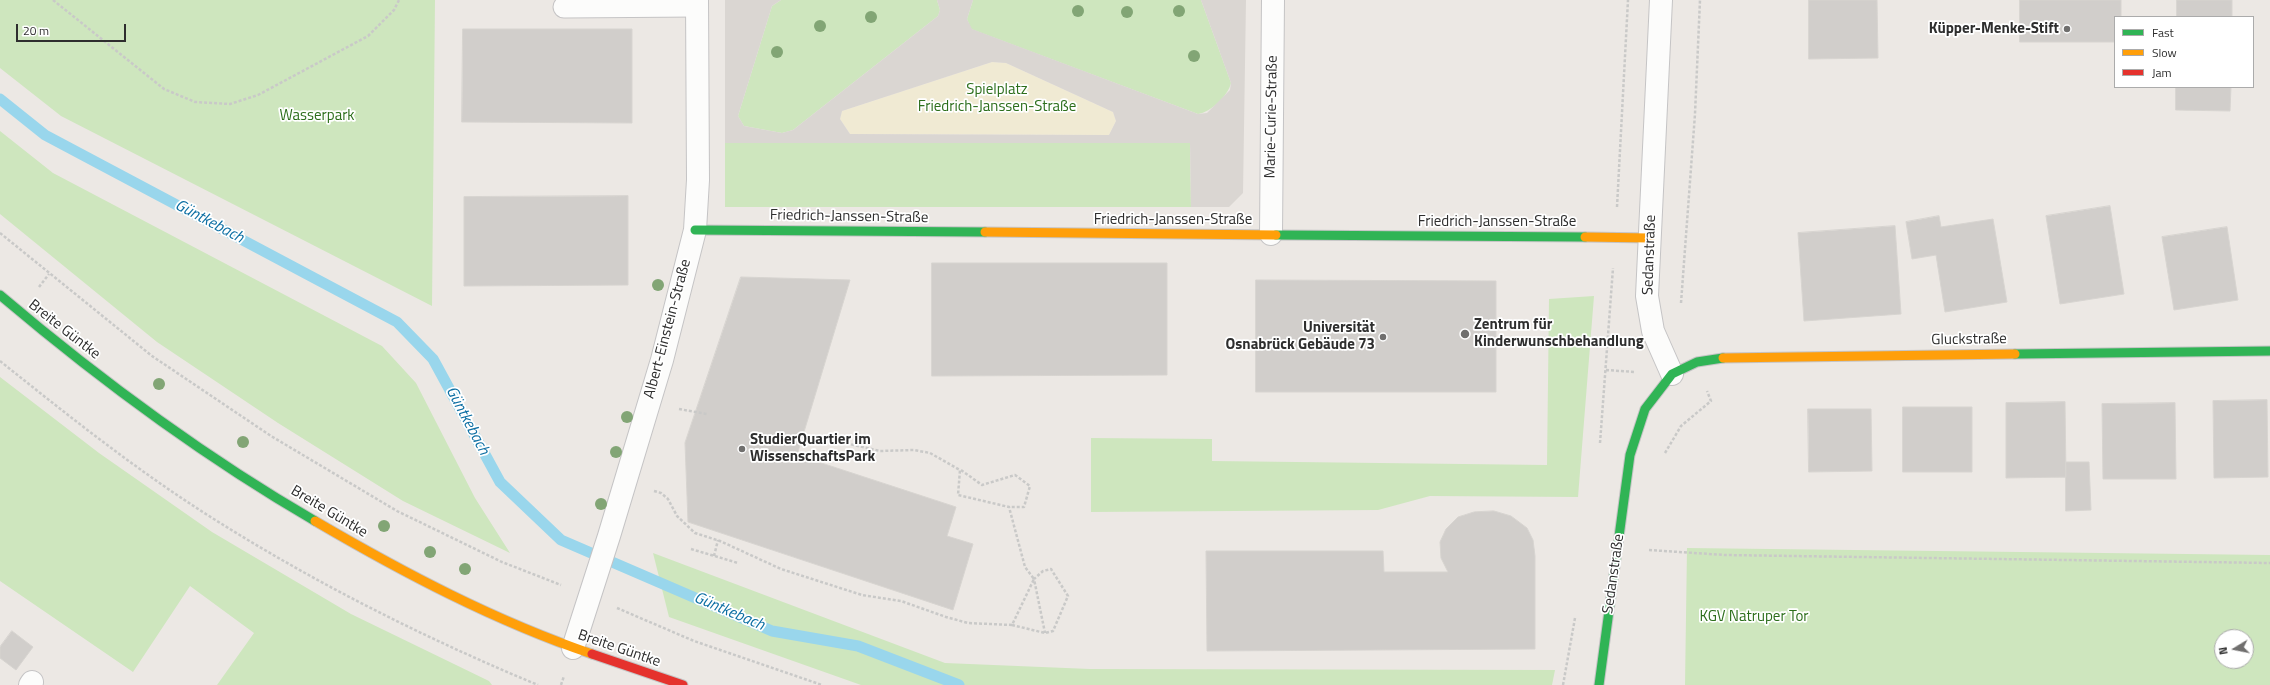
<!DOCTYPE html>
<meta charset="utf-8">
<style>
body{margin:0}
#map{position:relative;width:2270px;height:685px;overflow:hidden;background:#ece8e4;font-family:"Titillium Web",sans-serif}
canvas{display:block}
.legend{position:absolute;left:2114px;top:16px;width:140px;height:72px;box-sizing:border-box;background:#fff;border:1px solid #ababab;margin:0;padding:5px 7px;list-style:none;font-size:12px;color:#2e2e2e}
.legend li{display:flex;align-items:center;gap:8px;height:20px}
.legend b{width:20px;border:1px solid #ababab}
.north{position:absolute;left:2214px;top:629px;width:40px;height:40px;box-sizing:border-box;background:#fff;border:1px solid #ababab;border-radius:50%;rotate:260deg;font-size:11px;font-weight:700;line-height:16px;text-align:center;color:#2e2e2e}
.north::after{content:'';display:block;margin:auto;width:14px;height:18px;background:#706f6e;clip-path:polygon(50% 0,100% 100%,50% 72%,0 100%)}
.scale{position:absolute;left:16px;top:24px;width:110px;height:18px;box-sizing:border-box;border:2px solid #2e2e2e;border-top:0;padding-left:5px;font-size:12px;line-height:14px;white-space:nowrap;color:#2e2e2e;-webkit-text-stroke:3px #fff;paint-order:stroke}
</style>
<div id="map">
<canvas width="2270" height="685"></canvas>
<ul class="legend">
<li><b style="height:5px;background:#30b455"></b>Fast</li>
<li><b style="height:5px;background:#ff9f0a"></b>Slow</li>
<li><b style="height:5px;background:#e5322d"></b>Jam</li>
</ul>
<div class="north">N</div>
<div class="scale">20 m</div>
</div>
<script>
const context = document.querySelector('canvas').getContext('2d');
context.lineJoin = 'round';
function fillPath(path, color) { context.fillStyle = color; context.fill(path, 'evenodd'); }
function stroke(path, color, width, dash) { context.strokeStyle = color; context.lineWidth = width; context.lineCap = dash ? 'butt' : 'round'; context.setLineDash(dash || []); context.stroke(path); }
function label(font, color, halo, rows, align = 'center') {
  context.font = font + ' "Titillium Web",sans-serif'; context.lineWidth = 3.5; context.setLineDash([]); context.textBaseline = 'middle'; context.strokeStyle = halo; context.fillStyle = color; for (const [text, x, y, turn = 0] of rows) {
    context.save(); context.translate(x, y); context.rotate((+turn || 0) * Math.PI / 180); context.textAlign = isNaN(turn) ? turn : align; if (halo) context.strokeText(text, 0, 0); context.fillText(text, 0, 0); context.restore();
  }
}
fillPath(new Path2D(`
 M0,0H435L432,306L61,116L0,68Z
 M781,0H937L940,10L938,16L793,130L782,133L744,126L738,116L772,6Z
 M973,0H1201L1231,83C1228,96 1211,112 1198,114L971,29L967,19Z
 M0,131L53,173L382,346L416,383L475,498L510,553L403,501L278,423L157,342L0,214Z
 M725,143H1190L1191,207H725Z
 M1594,296L1578,497L1430,496L1378,510L1091,512V438L1212,439V461L1547,465L1549,299Z
 M0,377L99,453L212,532L351,614L489,681L492,685H217L254,633L190,586L133,672L0,581Z
 M1687,548L2270,555V685H1685ZM2222,637H2246V661H2222Z
 M653,553L945,663L1090,669L1555,670L1552,685H861L669,617Z`), '#cee6be');
fillPath(new Path2D(`
 M992,62L1006,63L1113,112L1116,121L1109,135L850,134L840,119L842,111Z`), '#f0ead3');
fillPath(new Path2D(`
 M725,0H781L772,6L738,116L744,126L782,133L793,130L938,16L940,10L937,0H973L967,19L972,29L1198,114L1207,113L1230,90L1231,83L1201,0H1246L1243,193L1229,207H1191L1190,143H725ZM992,62L1006,63L1113,112L1116,121L1109,135L850,134L840,119L842,111Z`), '#dad6d2');
stroke(new Path2D(`
 M0,99L45,135L397,322L433,359L500,482L561,540L772,631L858,646L959,685`), '#99d6ec', 11);
const building = new Path2D(`
 M1809,0H1877L1878,58L1809,59Z
 M2020,0H2121V17H2115V42H2020Z
 M2177,0H2232V17H2177Z
 M463,29H632V123L462,122Z
 M2176,87H2231L2230,111L2176,110Z
 M628,196V285L464,286V197Z
 M2110,206L2124,294L2060,304L2046,216Z
 M1939,216L1941,227L1993,219L2007,302L1945,312L1936,255L1912,259L1906,222Z
 M1895,226L1901,314L1804,321L1798,233Z
 M2227,227L2238,300L2174,310L2162,237Z
 M932,263H1167V375L932,376Z
 M741,277L850,280L797,455L956,507L947,536L973,544L953,610L688,522L685,443Z
 M1256,280L1496,281V392H1256Z
 M2267,400L2268,477L2214,478L2213,401Z
 M2065,402L2066,477L2006,478V403Z
 M2175,403L2176,479H2103L2102,404Z
 M1903,407H1972V472H1903Z
 M1808,409H1871L1872,471L1809,472Z
 M2066,462H2089L2091,510L2066,511Z
 M1494,511L1511,516L1527,528L1533,540L1535,556V649L1207,651L1206,551H1383L1384,572H1448L1441,558L1440,542L1446,529L1458,517L1474,512Z
 M12,631L33,647L16,670L0,658V647Z`);
fillPath(building, '#d1cecb');
stroke(building, '#d7d4d0', 1);
const lane = new Path2D(`
 M564,7L697,6`);
const street = new Path2D(`
 M1661,0L1647,296L1653,331L1672,374
 M1271,234L1273,0
 M573,648L609,536L662,360L695,230L698,180L697,0
 M30,685L32,682`);
const fast = new Path2D(`
 M695,230L985,232
 M1276,235L1585,237
 M0,295C99,379 203,456 315,521
 M2015,354L2270,351
 M1599,685L1630,455L1645,409L1672,374L1697,362L1723,358`);
const slow = new Path2D(`
 M985,232L1276,235
 M1585,237L1650,238
 M1723,358L2015,354
 M315,521C404,573 495,621 592,654`);
const jam = new Path2D(`
 M592,654L683,685`);
stroke(lane, '#c5c4c5', 23);
stroke(street, '#c5c4c5', 24);
stroke(fast, '#c5c4c5', 11);
stroke(slow, '#c5c4c5', 11);
stroke(jam, '#c5c4c5', 11);
stroke(new Path2D(`
 M53,0L164,89L195,102L230,104L258,95L368,36L394,10L399,0
 M1617,207L1628,0
 M0,233L152,356L271,436L397,511L502,562L561,585
 M39,287L49,274
 M1681,303L1695,114L1700,0
 M0,361C70,417 140,473 217,521C319,585 427,639 538,685
 M1606,370L1635,372
 M679,409L707,414
 M1600,443L1613,268
 M1665,453L1681,426L1711,401L1707,391
 M961,470L982,485L1015,475L1030,486L1024,507H1009
 M654,491L661,493L668,499L677,516L695,533L720,541L781,569L862,595L901,601L946,617L968,623L1012,625L1034,579L1025,567L1009,507L958,495L960,470L930,453L914,450L880,451L832,440L802,436
 M691,549L738,563
 M1649,550L1725,555L2270,563
 M714,556L718,540
 M617,608L694,641L822,685
 M1012,625L1045,633L1053,631L1068,596L1051,569L1043,571L1034,579L1045,633
 M561,685L564,676
 M1563,685L1575,618`), '#c9c9c8', 2.5, [3, 2]);
stroke(lane, '#fcfcfb', 21);
stroke(street, '#fcfcfb', 22);
stroke(fast, '#30b455', 9);
stroke(slow, '#ff9f0a', 9);
stroke(jam, '#e5322d', 9);
context.fillStyle = '#82a575';
for (const [x, y] of [
 [1078,11],
 [1179,11],
 [1127,12],
 [871,17],
 [820,26],
 [777,52],
 [1194,56],
 [658,285],
 [159,384],
 [627,417],
 [243,442],
 [616,452],
 [601,504],
 [384,526],
 [430,552],
 [465,569]
]) { context.beginPath(); context.arc(x, y, 6, 0, 2 * Math.PI); context.fill(); }
for (const [x, y, r, color] of [
 [2067,29,4,"#706f6e"],
 [1465,334,5,"#706f6e"],
 [1383,337,4,"#706f6e"],
 [742,449,4,"#706f6e"]
]) { const dot = new Path2D(); dot.arc(x, y, r, 0, 2 * Math.PI); context.fillStyle = color; context.fill(dot); stroke(dot, '#fff', 1.5); }
label('bold 15px', '#2e2e2e', '#fff', [
 ["Küpper-Menke-Stift",2059,29],
 ["Zentrum für",1474,325,"left"],
 ["Kinderwunschbehandlung",1474,342,"left"],
 ["Universität",1375,328],
 ["Osnabrück Gebäude 73",1375,345],
 ["StudierQuartier im",750,440,"left"],
 ["WissenschaftsPark",750,457,"left"]
], 'right');
label('15px', '#2c6e1b', '#fff', [
 ["Spielplatz",997,90],
 ["Friedrich-Janssen-Straße",997,107],
 ["Wasserpark",317,116],
 ["KGV Natruper Tor",1754,617]
]);
label('15px', '#2e2e2e', '#fff', [
 ["Marie-Curie-Straße",1272,117,-89],
 ["Friedrich-Janssen-Straße",849,217,1],
 ["Friedrich-Janssen-Straße",1173,220],
 ["Friedrich-Janssen-Straße",1497,222],
 ["Sedanstraße",1650,255,-88],
 ["Albert-Einstein-Straße",668,329,-75],
 ["Breite Güntke",64,330,38],
 ["Gluckstraße",1969,340,-1],
 ["Breite Güntke",329,512,31],
 ["Sedanstraße",1614,574,-82],
 ["Breite Güntke",619,649,19]
]);
label('italic 16px', '#0d6fa3', '#fff', [
 ["Güntkebach",209,222,28],
 ["Güntkebach",467,421,62],
 ["Güntkebach",729,612,23]
]);
</script>
